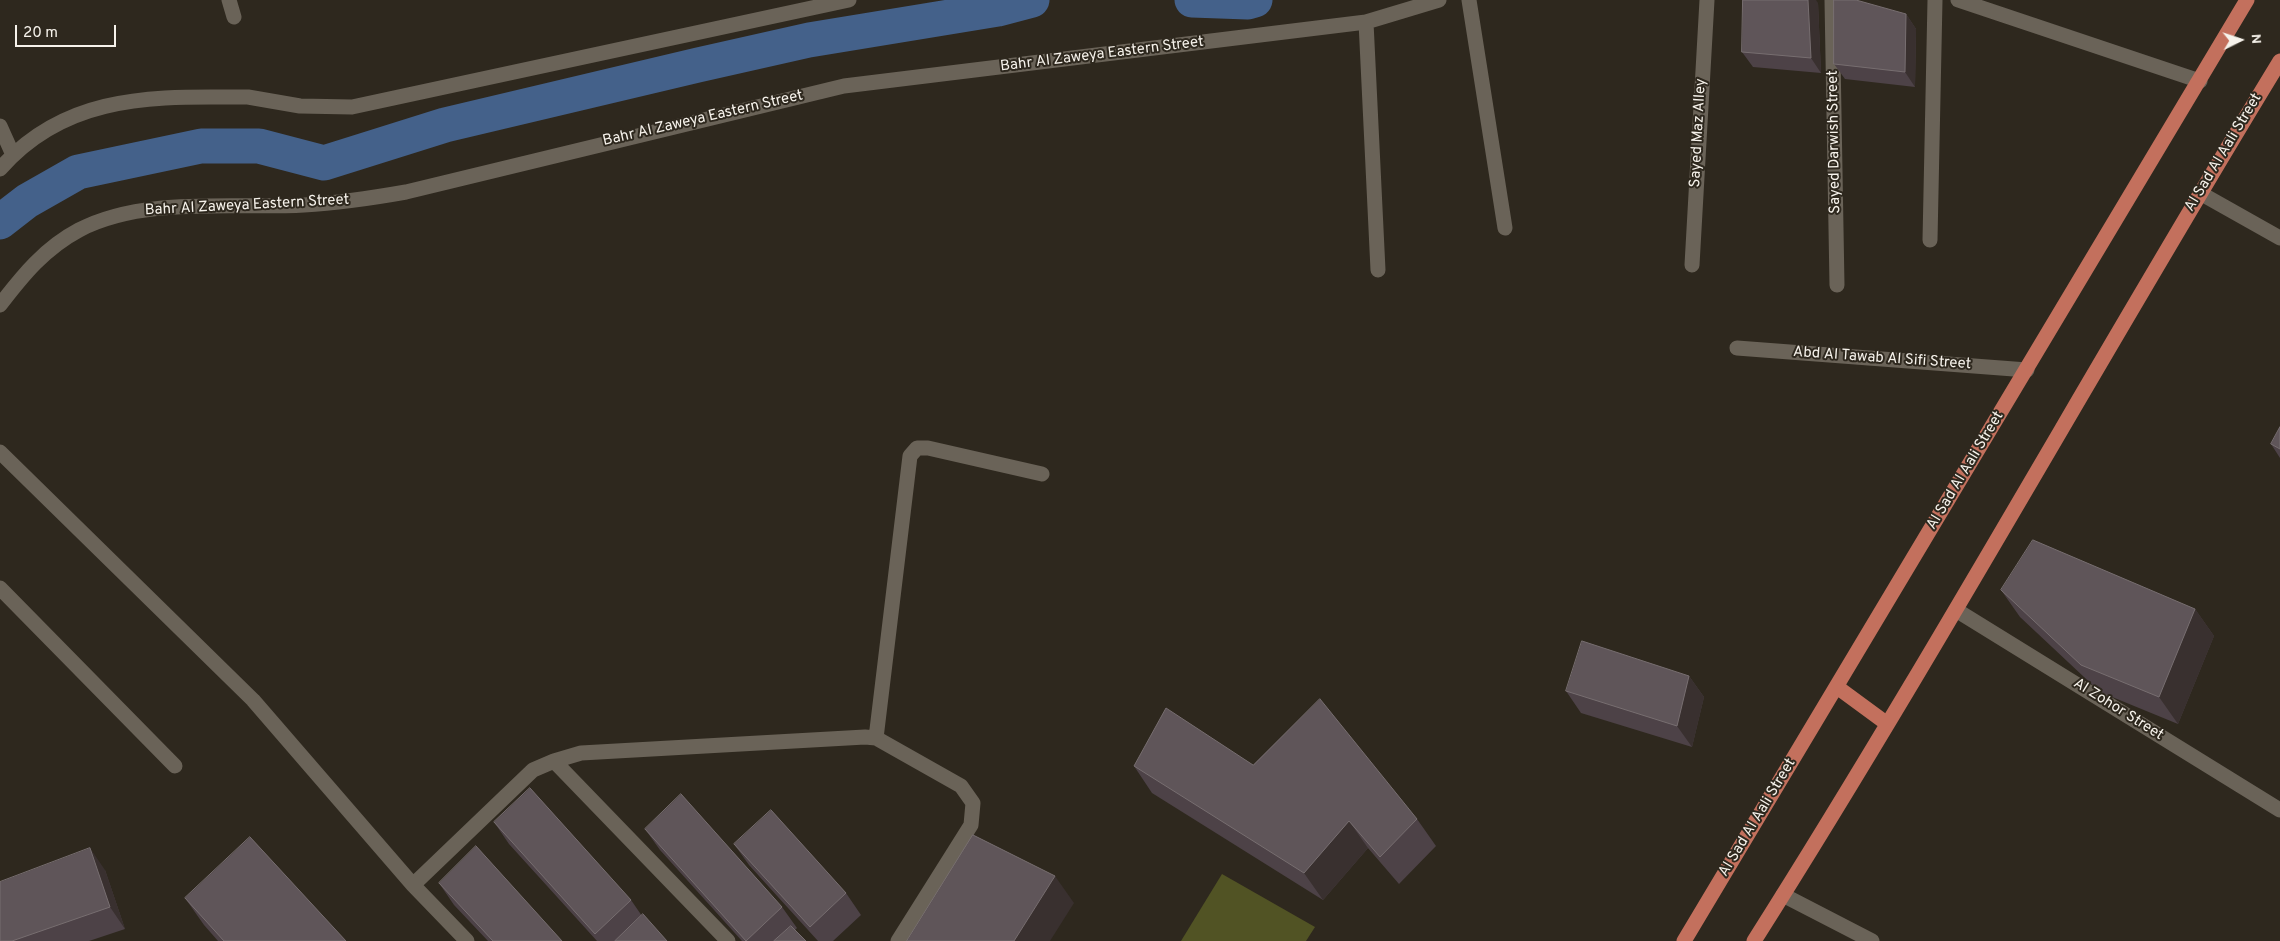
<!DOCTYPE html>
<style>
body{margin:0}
#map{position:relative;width:2280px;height:941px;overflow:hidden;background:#2e281e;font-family:Overpass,sans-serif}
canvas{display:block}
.north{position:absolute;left:2215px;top:15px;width:50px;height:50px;-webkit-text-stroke:4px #2e281e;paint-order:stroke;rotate:86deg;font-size:14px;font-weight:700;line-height:20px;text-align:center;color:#f6f2eb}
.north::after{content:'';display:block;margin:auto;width:18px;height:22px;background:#f6f2eb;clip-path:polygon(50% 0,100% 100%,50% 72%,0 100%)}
.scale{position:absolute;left:15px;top:25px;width:101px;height:22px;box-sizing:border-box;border:2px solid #f6f2eb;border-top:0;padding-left:6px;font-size:15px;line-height:18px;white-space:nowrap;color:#f6f2eb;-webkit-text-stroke:4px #2e281e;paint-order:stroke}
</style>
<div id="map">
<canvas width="2280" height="941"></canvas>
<div class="north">N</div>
<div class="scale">20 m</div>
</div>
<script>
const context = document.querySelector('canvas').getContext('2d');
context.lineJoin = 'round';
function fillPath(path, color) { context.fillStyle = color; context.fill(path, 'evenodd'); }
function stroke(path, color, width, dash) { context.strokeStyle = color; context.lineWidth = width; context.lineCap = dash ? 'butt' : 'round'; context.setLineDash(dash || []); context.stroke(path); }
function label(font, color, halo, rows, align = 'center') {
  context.font = font + ' Overpass,sans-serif'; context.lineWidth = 4; context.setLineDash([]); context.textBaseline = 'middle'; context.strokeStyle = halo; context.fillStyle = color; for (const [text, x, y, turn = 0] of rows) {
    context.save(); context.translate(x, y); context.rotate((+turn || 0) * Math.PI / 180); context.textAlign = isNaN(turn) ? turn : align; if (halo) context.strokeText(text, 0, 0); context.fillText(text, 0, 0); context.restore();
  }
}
fillPath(new Path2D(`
 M1222,874L1315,927L1306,941H1181Z`), '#515324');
stroke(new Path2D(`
 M1192,0L1248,2L1255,0
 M0,222L27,201L78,172L201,146H259L324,163L445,125L698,65L809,40L998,9L1032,0`), '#44618a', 35);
stroke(new Path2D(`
 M229,0L234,17
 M1469,0L1505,228
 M1832,0L1837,285
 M1958,0L2200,81
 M1366,22L1378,270
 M0,126L13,155
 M0,169C61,99 142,96 229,97H248L300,106L352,107L849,0
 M2200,193L2280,238
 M1930,240L1935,0
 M1692,265L1707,0
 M0,305C23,275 45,248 79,230C144,196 233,209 304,205C338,203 372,198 406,192L844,86L1366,22L1439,0
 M1737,348L2027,370
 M0,452L253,700L413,885L467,941
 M0,588L175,766
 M1956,610L2280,810
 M876,738L910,456L917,448H928L1042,474
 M554,761L728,941
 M413,885L533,770L554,761L581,753L865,737L876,738L961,786L973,803L971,825L898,941
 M1783,895L1872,941`), '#6a6358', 15);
stroke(new Path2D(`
 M1837,687L1886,723
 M1684,941L2247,0
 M1754,941C1937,652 2102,353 2280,61`), '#c3705d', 15);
fillPath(new Path2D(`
 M1818,3L1821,73L1753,67L1742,52Z
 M1906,14L1916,29L1915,87L1845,79L1834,64Z
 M2280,427V458L2271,444Z
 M2001,590L2195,609L2214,636L2178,724L2100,692L2020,617Z
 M1689,676L1704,697L1692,747L1581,713L1566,691Z
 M1253,765L1417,819L1436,846L1399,884L1368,848L1323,900L1152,793L1134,766Z
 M494,822L631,900L642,916L667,941H597L509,844Z
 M645,829L782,907L797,928L795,930L806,941H742L660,850Z
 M734,844L846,893L861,915L833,941H818L749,865Z
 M105,870L125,929L89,941H0Z
 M439,883L562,941H488L454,905Z
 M185,898L346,941H218L204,925Z`), '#4d4247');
fillPath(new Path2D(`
 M1808,0H1816L1818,3L1821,73L1811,58Z
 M1906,14L1916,29L1915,87L1905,72Z
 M2195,609L2214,636L2178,724L2159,697Z
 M1689,676L1704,697L1692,747L1677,726Z
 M1349,821L1368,848L1323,900L1304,873Z
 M90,848L105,870L125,929L110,907Z
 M1055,876L1074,903L1050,941H1014Z`), '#39302f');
const building = new Path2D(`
 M1743,0H1808L1811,58L1742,52Z
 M1834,0H1856L1906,14L1905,72L1834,64Z
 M2280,427V449L2271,444Z
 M2033,540L2195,609L2159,697L2081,665L2001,590Z
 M1582,641L1689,676L1677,726L1566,691Z
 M1320,699L1417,819L1380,857L1349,821L1304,873L1134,766L1166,708L1253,765Z
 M530,788L631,900L595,934L494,822Z
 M681,794L782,907L746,941L645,829Z
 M771,810L846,893L810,927L734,844Z
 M973,835L1055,876L1014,941H907Z
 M250,837L346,941H224L185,898Z
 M476,846L562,941H493L439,883Z
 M90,848L110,907L12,941H0V882Z
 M643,914L667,941H615Z
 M791,926L806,941H774Z`);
fillPath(building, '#5f5559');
stroke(building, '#776e70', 1);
label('15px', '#f6f2eb', '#2e281e', [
 ["Bahr Al Zaweya Eastern Street",1102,55,-7],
 ["Bahr Al Zaweya Eastern Street",703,119,-13],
 ["Sayed Maz Alley",1699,133,-87],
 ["Sayed Darwish Street",1835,142,-91],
 ["Al Sad Al Aali Street",2224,153,-59],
 ["Bahr Al Zaweya Eastern Street",247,206,-3],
 ["Abd Al Tawab Al Sifi Street",1882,359,4],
 ["Al Sad Al Aali Street",1966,471,-59],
 ["Al Zohor Street",2118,710,32],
 ["Al Sad Al Aali Street",1758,818,-59]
]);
</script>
